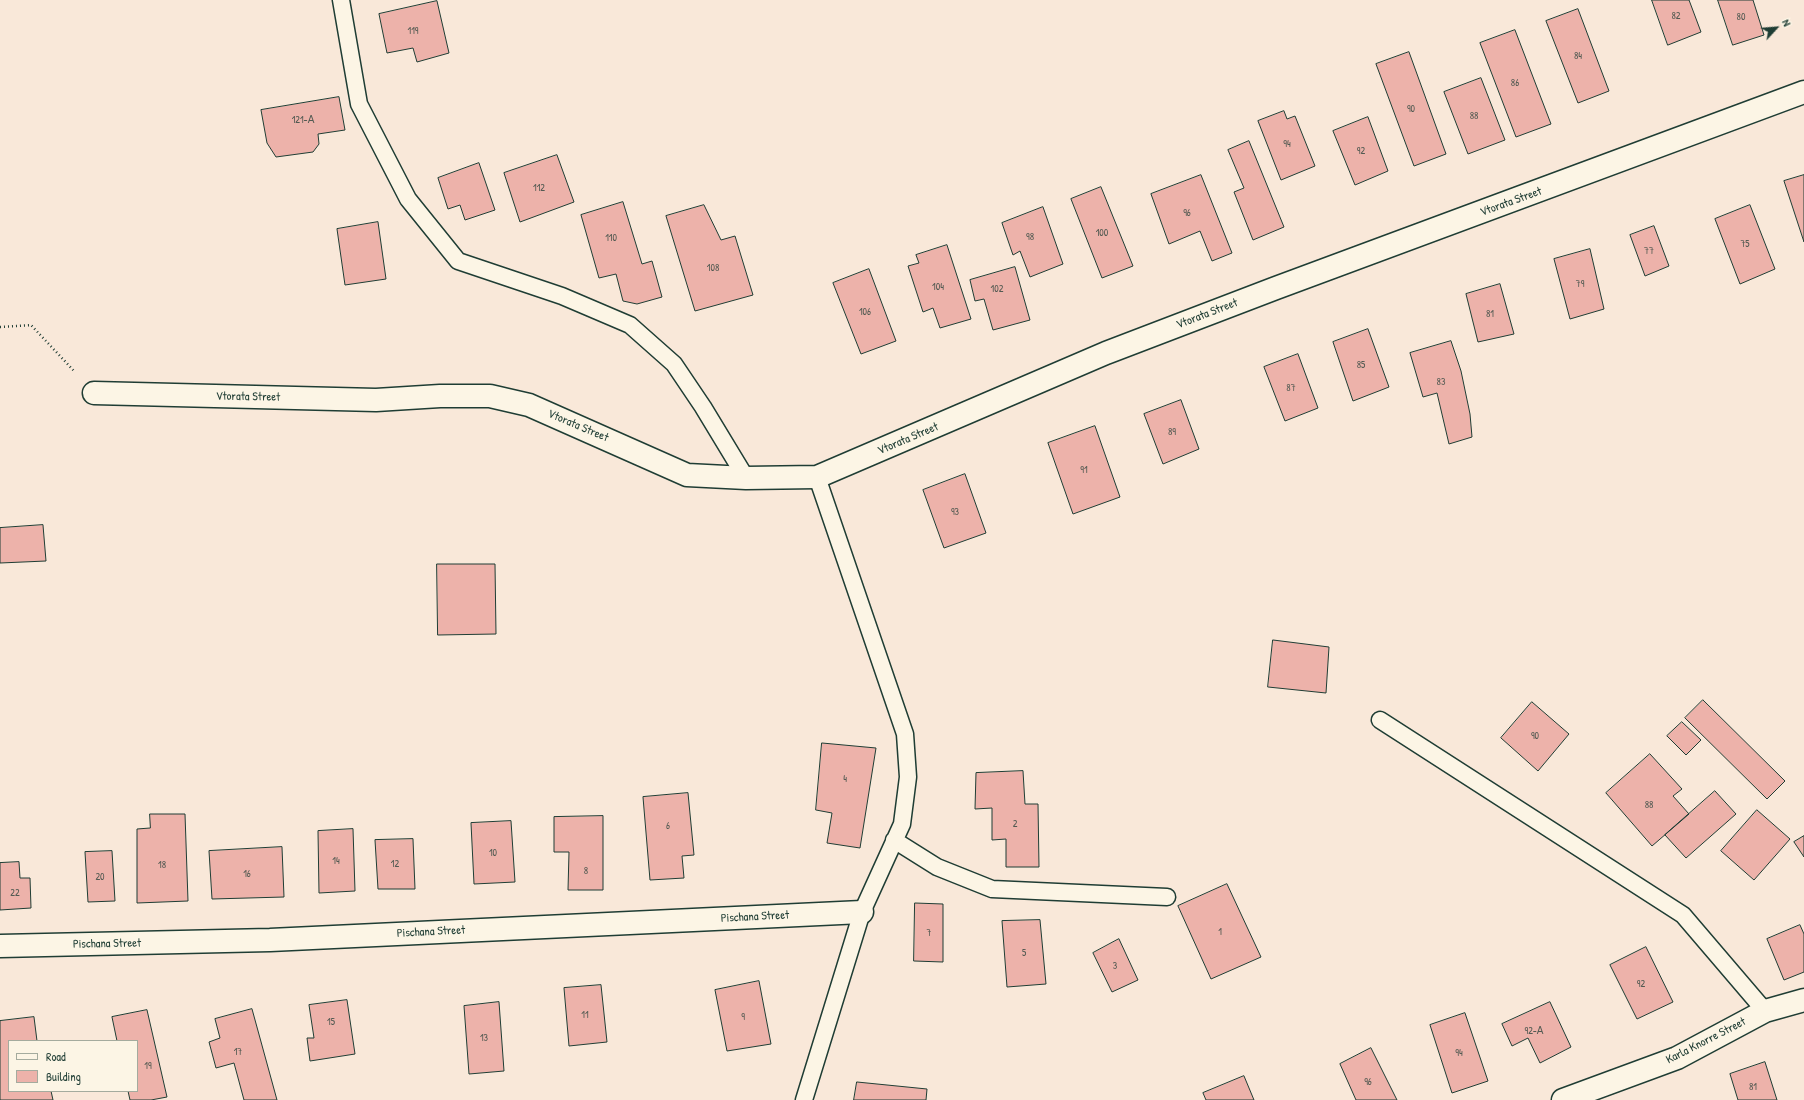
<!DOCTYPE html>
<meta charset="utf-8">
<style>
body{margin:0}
#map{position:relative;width:1804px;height:1100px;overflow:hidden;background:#f9e8d9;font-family:"Patrick Hand",sans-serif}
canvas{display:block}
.legend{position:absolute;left:8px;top:1040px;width:130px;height:52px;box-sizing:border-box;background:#fcf5e5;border:1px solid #a4ab9e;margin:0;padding:5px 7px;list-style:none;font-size:12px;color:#1f3d34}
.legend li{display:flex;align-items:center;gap:8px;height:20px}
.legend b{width:20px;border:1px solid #a4ab9e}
.north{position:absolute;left:1756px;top:8px;width:40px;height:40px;-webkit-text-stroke:3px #fcf5e5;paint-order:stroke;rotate:64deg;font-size:11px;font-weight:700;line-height:16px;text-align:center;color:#1f3d34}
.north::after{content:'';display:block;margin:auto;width:14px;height:18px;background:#1f3d34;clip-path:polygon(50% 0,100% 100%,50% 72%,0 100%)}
</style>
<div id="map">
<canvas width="1804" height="1100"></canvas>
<ul class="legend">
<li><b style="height:5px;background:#fcf5e5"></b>Road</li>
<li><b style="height:11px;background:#edb2aa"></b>Building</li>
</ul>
<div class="north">N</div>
</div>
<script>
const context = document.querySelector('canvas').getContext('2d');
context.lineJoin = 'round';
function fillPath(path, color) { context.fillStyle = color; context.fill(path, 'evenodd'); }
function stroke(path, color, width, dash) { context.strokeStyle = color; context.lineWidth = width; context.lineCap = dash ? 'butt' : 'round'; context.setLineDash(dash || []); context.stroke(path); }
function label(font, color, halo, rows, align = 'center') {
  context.font = font + ' "Patrick Hand",sans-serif'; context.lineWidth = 4; context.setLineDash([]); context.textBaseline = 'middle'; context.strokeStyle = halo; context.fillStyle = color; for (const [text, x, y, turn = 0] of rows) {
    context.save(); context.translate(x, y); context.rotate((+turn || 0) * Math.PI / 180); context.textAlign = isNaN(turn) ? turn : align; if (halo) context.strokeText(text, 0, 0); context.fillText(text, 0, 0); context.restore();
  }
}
const building = new Path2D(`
 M1652,0H1689L1701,32L1668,45Z
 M1718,0H1753L1764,35L1733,45Z
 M437,1L449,53L417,62L413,48L387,53L379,14Z
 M1578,9L1609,91L1578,103L1546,21Z
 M1515,30L1551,124L1516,137L1480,43Z
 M1409,52L1446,154L1414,166L1376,64Z
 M1481,78L1505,140L1468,154L1444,92Z
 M339,97L345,130L318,134L319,144L313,152L276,157L267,143L261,110Z
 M1284,111L1287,119L1295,116L1315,166L1281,180L1258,121Z
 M1368,117L1388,171L1355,185L1333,131Z
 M1249,141L1284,227L1253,240L1234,192L1244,188L1228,150Z
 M557,155L574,202L520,222L504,173Z
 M479,163L495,210L465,220L460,205L448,209L438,178Z
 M1201,175L1232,253L1212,261L1200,231L1169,244L1151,194Z
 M1804,175V242L1784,181Z
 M1101,187L1133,266L1102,278L1071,199Z
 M623,202L642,264L652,261L662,297L637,304L623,301L616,274L599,278L581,215Z
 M704,205L721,240L735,236L753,295L695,311L666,216Z
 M1750,205L1775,269L1740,284L1715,219Z
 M1043,207L1063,264L1030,277L1020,251L1013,255L1002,223Z
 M378,222L386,279L345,285L337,229Z
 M1654,226L1669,266L1645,276L1630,235Z
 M947,245L971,319L940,328L933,308L923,312L908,266L919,263L916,255Z
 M1590,249L1604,309L1570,319L1554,259Z
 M1015,267L1030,320L993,330L984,299L975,301L970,280Z
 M869,269L896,341L861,354L833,283Z
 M1500,284L1514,334L1478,342L1466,294Z
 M1368,329L1389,387L1353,401L1333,342Z
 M1451,341L1461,371L1470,414L1472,437L1449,444L1437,393L1423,397L1410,353Z
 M1298,354L1318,408L1285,421L1264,367Z
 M1181,400L1199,449L1163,464L1144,414Z
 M1095,426L1120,497L1073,514L1048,443Z
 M965,474L986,533L944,548L923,490Z
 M43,525L46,561L0,563V528Z
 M437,564H495L496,634L438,635Z
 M1273,640L1329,647L1326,693L1268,687Z
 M1703,700L1785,781L1767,799L1685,718Z
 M1532,702L1569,734L1538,771L1501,738Z
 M1682,722L1701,740L1686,755L1667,736Z
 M822,743L876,748L860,848L827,843L832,813L816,810Z
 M1650,754L1682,789L1673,796L1689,814L1652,846L1606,793Z
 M1023,771L1025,804H1038L1039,867H1006V839L992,840V808L975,809L976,773Z
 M1715,791L1736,814L1686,858L1665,835Z
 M688,793L694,855L682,856L684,878L650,880L643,797Z
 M1757,810L1790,839L1754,880L1721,851Z
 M150,814H185L188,901L137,903V829L150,828Z
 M603,816V890H568L569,852H554V817Z
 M511,821L515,882L474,884L471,823Z
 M353,829L355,891L319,893L318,831Z
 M1804,836V857L1794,842Z
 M413,839L415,889H378L375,840Z
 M282,847L284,897L212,899L209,851Z
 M112,851L115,901L88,902L85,852Z
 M19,862L20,878H30L31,908L0,910V863Z
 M1227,884L1261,957L1211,979L1178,906Z
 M915,903L943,904V962L914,961Z
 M1040,920L1046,984L1007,987L1002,921Z
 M1800,925L1804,934V972L1784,980L1767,939Z
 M1119,939L1138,980L1112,992L1093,953Z
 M1646,947L1673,1002L1637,1019L1610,965Z
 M759,981L771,1044L727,1051L715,990Z
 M601,985L607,1042L569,1046L564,988Z
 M347,1000L355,1054L310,1061L307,1038H314L309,1005Z
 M499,1002L504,1071L469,1074L464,1006Z
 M1550,1002L1571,1047L1540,1063L1528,1038L1512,1046L1502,1024Z
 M252,1009L277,1100H244L234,1063L216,1068L209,1042L220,1038L215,1019Z
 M147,1010L167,1097L151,1100H130L128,1091H137V1041H117L112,1017Z
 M1465,1013L1488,1081L1452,1093L1430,1025Z
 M34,1017L37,1041H9V1091H51L53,1100H0V1021Z
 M1371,1048L1397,1100H1356L1340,1064Z
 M1765,1062L1777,1100H1738L1730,1074Z
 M1244,1076L1254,1100H1206L1203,1093Z
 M857,1082L927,1089L926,1100H854Z`);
fillPath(building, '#edb2aa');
stroke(building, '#1f3d34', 1);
const lane = new Path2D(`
 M341,0L359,104L408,199L458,261L562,296L630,325L674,364L703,407L746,478
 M1380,720L1683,915L1765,1011
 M894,840L937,867L992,889L1167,897
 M804,1100L862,912L902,824L908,777L905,734L817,477`);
const street = new Path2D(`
 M94,393L376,400L440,396H490L529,405L687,475L746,478L817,477L1106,353L1276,288L1804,92
 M0,946L270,940L862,912
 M1563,1100L1677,1058L1765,1011L1804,1000`);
stroke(lane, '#1f3d34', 19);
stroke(street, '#1f3d34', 25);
stroke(new Path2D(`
 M0,327L31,325L75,372`), '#1f3d34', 2.5, [1, 3]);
stroke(lane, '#fcf5e5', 16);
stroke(street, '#fcf5e5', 22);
label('10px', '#525a52', null, [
 ["82",1676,16],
 ["80",1741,17],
 ["119",413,31],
 ["84",1578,56],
 ["86",1515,83],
 ["90",1411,109],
 ["88",1474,116],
 ["121-А",303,120],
 ["94",1287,144],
 ["92",1361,151],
 ["112",539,188],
 ["96",1187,213],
 ["100",1102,233],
 ["98",1030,237],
 ["110",611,238],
 ["75",1745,244],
 ["77",1649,251],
 ["108",713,268],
 ["79",1580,284],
 ["104",938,287],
 ["102",997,289],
 ["106",865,312],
 ["81",1490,314],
 ["85",1361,365],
 ["83",1441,382],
 ["87",1291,388],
 ["89",1172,432],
 ["91",1084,470],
 ["93",955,512],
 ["90",1535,736],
 ["4",845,779],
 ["88",1649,805],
 ["2",1015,824],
 ["6",668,826],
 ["10",493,853],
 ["14",336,861],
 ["12",395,864],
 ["18",162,865],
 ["8",586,871],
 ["16",247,874],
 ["20",100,877],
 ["22",15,893],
 ["1",1220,932],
 ["7",929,933],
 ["5",1024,953],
 ["3",1115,966],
 ["92",1641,984],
 ["11",585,1015],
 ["9",743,1017],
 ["15",331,1022],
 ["92-А",1534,1031],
 ["13",484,1038],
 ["17",238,1052],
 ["94",1459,1053],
 ["19",148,1066],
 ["96",1368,1082],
 ["81",1753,1087]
]);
label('12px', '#1f3d34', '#fcf5e5', [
 ["Vtorata Street",1511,202,-20],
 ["Vtorata Street",1207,314,-21],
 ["Vtorata Street",248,397,1],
 ["Vtorata Street",578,426,23],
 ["Vtorata Street",908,439,-23],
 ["Pischana Street",755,917,-3],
 ["Pischana Street",431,932,-3],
 ["Pischana Street",107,944,-1],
 ["Karla Knorre Street",1706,1041,-27]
]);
</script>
